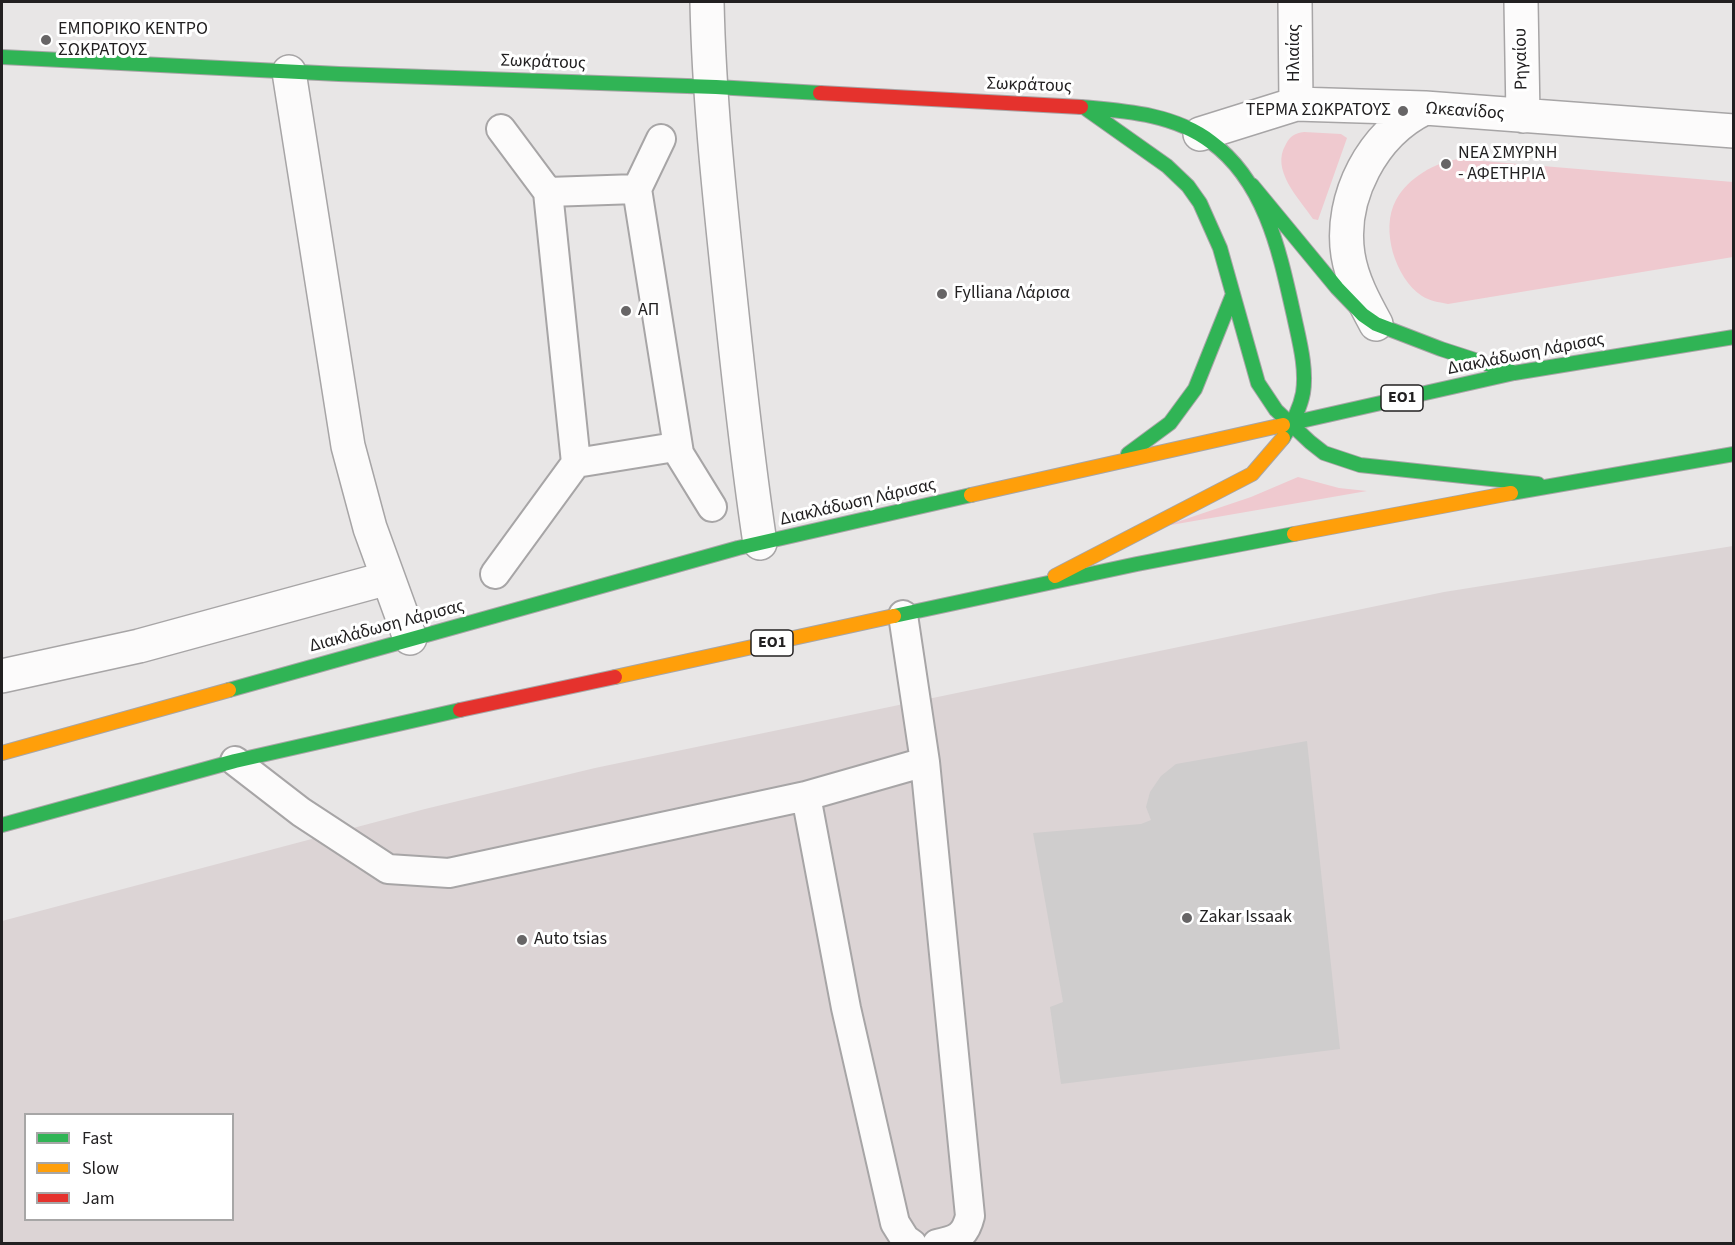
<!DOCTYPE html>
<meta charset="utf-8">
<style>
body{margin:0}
#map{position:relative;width:1735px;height:1245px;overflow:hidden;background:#e8e6e6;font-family:"Source Sans 3",sans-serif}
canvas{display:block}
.frame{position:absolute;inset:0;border:3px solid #222021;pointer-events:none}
.legend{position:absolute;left:24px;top:1113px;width:210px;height:108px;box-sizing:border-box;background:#fff;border:2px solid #a7a6a6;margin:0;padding:8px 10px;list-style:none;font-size:18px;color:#222021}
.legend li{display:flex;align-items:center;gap:12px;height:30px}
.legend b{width:30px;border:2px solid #a7a6a6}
</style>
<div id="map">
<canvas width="1735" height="1245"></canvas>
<div class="frame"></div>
<ul class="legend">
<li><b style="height:8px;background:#30b455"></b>Fast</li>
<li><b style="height:8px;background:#ff9f0a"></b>Slow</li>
<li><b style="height:8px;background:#e5322d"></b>Jam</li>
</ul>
</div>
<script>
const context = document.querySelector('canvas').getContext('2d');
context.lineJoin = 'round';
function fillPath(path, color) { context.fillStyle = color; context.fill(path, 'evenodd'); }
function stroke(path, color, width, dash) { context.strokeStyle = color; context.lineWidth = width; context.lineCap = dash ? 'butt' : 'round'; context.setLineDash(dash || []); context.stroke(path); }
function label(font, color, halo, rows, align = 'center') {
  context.font = font + ' "Source Sans 3",sans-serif'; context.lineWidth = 6; context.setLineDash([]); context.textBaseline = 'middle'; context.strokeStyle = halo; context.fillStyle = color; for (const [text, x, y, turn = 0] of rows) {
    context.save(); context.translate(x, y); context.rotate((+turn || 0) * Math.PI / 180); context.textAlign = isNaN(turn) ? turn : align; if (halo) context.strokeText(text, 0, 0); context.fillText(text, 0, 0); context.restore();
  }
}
fillPath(new Path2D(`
 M1733,546V1243L2,1244V921L425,809L595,768L1444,592ZM26,1114H232V1220H26Z`), '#dcd4d5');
fillPath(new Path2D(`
 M1304,132L1341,134L1347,138L1318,220L1313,219C1299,198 1270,170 1286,144C1290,136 1295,133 1304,132Z
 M1459,159L1733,182V257L1448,304C1438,302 1430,301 1422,296C1395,278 1380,229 1396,200C1408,178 1435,162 1459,159Z
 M1298,477L1339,488L1367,491L1165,526L1251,497Z`), '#efc9cf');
fillPath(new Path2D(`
 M1307,741L1340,1049L1061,1084L1050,1007L1063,1002L1033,833L1141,824L1151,820L1146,807L1150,792L1161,776L1176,764Z`), '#cfcdcd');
const lane = new Path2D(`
 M501,129L548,192L637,189L661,139
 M637,189L679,453
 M548,192L576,463
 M495,574L576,463L675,447L712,507
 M235,761L301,812L388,869L449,873L806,796L925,762L903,615
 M925,762L970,1216C965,1237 956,1240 937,1244
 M806,796L846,1008L895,1223L905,1239L912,1244`);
const street = new Path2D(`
 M707,2C709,97 719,191 729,286C738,372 747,458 760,543
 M1295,2L1296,104
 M1521,2L1523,116
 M289,72L348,446L370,528L410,638
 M1200,134L1296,104L1425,108L1734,131
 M1376,324C1364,302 1352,280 1348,255C1339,197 1373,133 1425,108
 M2,676L139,646L388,578`);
const fast = new Path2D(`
 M2,57L339,74L716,87L820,93
 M1081,107C1126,111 1174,114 1211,142C1266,182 1280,254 1294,316C1299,340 1307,368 1303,393C1300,409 1292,424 1283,438
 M1085,108L1167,166L1188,186L1200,203L1220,248L1258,383L1276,410L1310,442L1324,453L1360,465L1538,484
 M1252,185L1337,288L1363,315L1376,324L1441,349L1512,372
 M1283,425L1514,373L1734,337
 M1128,454L1170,423L1195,389L1233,294
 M1511,493L1734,454
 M894,616L1137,564L1294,534
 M229,690L738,548L971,495
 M2,825L235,761L460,710`);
const slow = new Path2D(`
 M971,495L1283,425
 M1294,534L1511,493
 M1055,576L1252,474L1283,438
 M615,677L894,616
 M2,753L229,690`);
const jam = new Path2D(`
 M820,93L1081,107
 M460,710L615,677`);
stroke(lane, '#a7a5a6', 32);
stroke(street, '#a7a5a6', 36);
stroke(fast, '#a7a5a6', 16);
stroke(slow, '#a7a5a6', 16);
stroke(jam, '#a7a5a6', 16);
stroke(lane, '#fcfbfb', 28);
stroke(street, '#fcfbfb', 33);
stroke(fast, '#30b455', 14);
stroke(slow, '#ff9f0a', 14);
stroke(jam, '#e5322d', 14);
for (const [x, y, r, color] of [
 [46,40,6,"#676566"],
 [1403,111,6,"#676566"],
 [1446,164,6,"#676566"],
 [942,294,6,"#676566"],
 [626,311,6,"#676566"],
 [1187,918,6,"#676566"],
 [522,940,6,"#676566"]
]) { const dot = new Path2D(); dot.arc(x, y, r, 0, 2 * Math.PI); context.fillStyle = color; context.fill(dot); stroke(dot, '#fff', 2); }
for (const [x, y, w] of [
 [1402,398,42],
 [772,643,42]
]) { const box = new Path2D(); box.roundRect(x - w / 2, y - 13, w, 26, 4.5); context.fillStyle = '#fff'; context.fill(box); stroke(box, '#222021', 1.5); }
label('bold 16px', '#222021', null, [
 ["ΕΟ1",1402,398],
 ["ΕΟ1",772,643]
]);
label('18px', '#222021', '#fff', [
 ["ΕΜΠΟΡΙΚΟ ΚΕΝΤΡΟ",58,30],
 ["ΣΩΚΡΑΤΟΥΣ",58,51],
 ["ΤΕΡΜΑ ΣΩΚΡΑΤΟΥΣ",1391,111,"right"],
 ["ΝΕΑ ΣΜΥΡΝΗ",1458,154],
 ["- ΑΦΕΤΗΡΙΑ",1458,175],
 ["Fylliana Λάρισα",954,294],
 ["ΑΠ",638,311],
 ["Zakar Issaak",1199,918],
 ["Auto tsias",534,940]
], 'left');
label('18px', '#222021', '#fff', [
 ["Ηλιαίας",1295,53,-90],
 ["Ρηγαίου",1522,59,-91],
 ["Σωκράτους",543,63,2],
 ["Σωκράτους",1029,86,2],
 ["Ωκεανίδος",1465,112,4],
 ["Διακλάδωση Λάρισας",1526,355,-11],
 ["Διακλάδωση Λάρισας",858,503,-13],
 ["Διακλάδωση Λάρισας",387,627,-15]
]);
</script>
